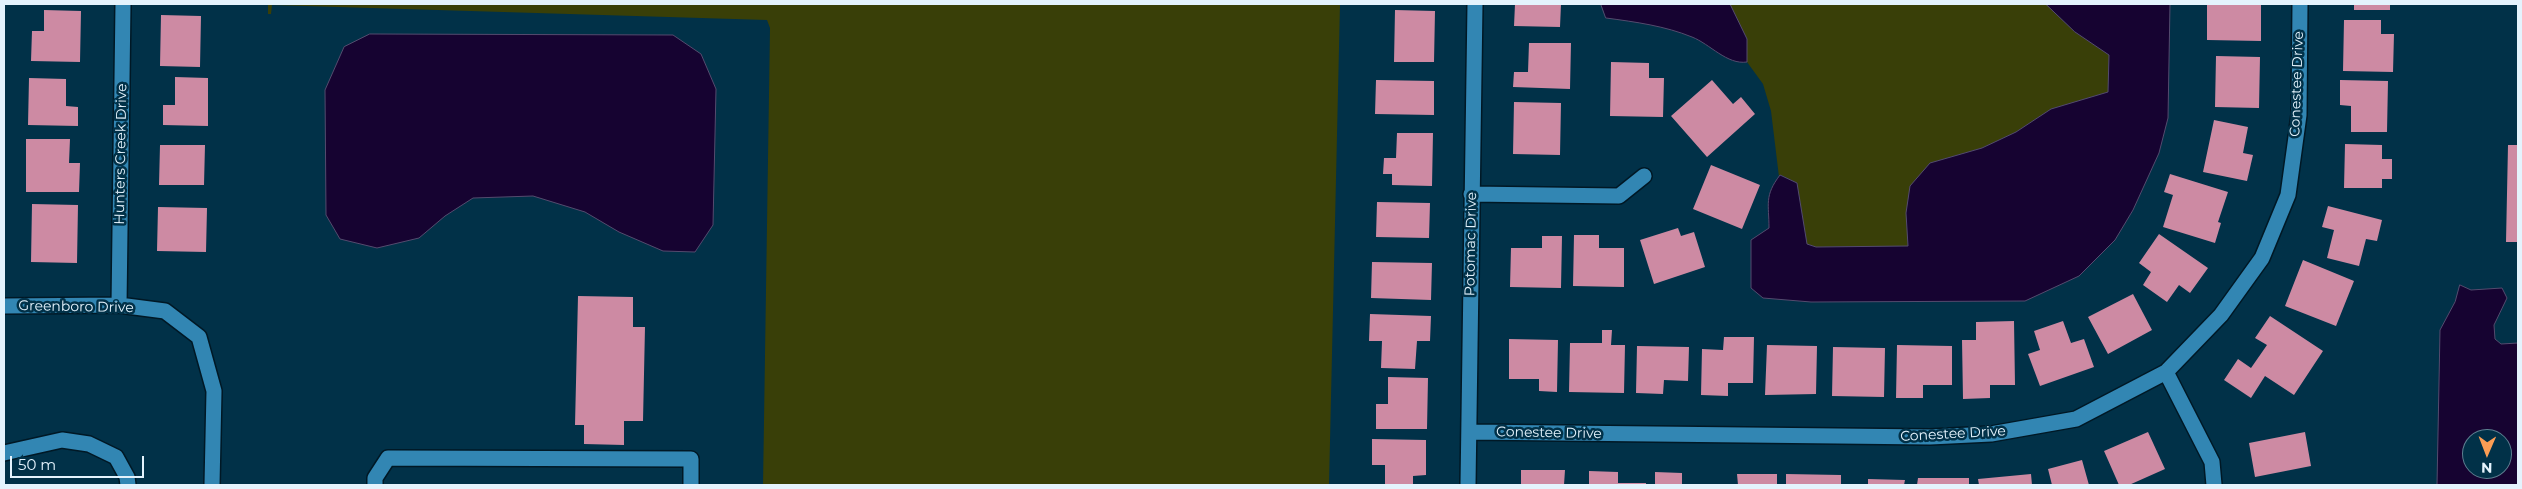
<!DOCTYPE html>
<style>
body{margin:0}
#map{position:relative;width:2522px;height:489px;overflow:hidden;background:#013148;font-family:Montserrat,sans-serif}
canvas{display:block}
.frame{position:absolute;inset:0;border:5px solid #e4f3fd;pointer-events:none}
.north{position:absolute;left:2462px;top:429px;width:50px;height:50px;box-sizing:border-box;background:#013148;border:1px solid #5c7f90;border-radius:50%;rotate:181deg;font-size:14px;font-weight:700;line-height:20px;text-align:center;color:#e4f3fd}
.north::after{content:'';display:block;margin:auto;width:18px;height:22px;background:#fc9d54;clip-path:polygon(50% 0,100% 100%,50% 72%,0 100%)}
.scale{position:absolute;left:10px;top:456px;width:134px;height:22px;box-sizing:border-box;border:2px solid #e4f3fd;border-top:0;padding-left:6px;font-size:15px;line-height:18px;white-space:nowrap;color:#e4f3fd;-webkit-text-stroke:4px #013148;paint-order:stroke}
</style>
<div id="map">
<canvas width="2522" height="489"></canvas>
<div class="frame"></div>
<div class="north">N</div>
<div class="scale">50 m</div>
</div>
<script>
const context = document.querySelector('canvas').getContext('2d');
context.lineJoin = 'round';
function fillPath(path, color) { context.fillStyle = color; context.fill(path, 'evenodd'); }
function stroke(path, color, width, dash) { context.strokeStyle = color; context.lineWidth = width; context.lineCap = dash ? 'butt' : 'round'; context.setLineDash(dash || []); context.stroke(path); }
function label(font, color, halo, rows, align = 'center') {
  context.font = font + ' Montserrat,sans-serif'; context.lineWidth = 5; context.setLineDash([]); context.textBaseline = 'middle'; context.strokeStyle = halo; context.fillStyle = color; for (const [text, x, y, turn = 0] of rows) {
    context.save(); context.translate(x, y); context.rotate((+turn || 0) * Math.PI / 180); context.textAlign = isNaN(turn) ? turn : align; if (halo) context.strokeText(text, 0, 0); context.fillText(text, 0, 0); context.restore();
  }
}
fillPath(new Path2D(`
 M268,4H1340L1329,485H763L770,28L767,20L272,5L271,14H268Z
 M1730,4H2046L2075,32L2109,55L2108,92L2051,109L2016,132L1982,148L1930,163L1906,213L1908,246L1816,247L1807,244L1797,183L1781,175L1779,177L1771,111L1763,84L1747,62V39Z`), '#393f08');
const water = new Path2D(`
 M1601,4H1730L1747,39V62C1727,65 1710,44 1692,37C1665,26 1636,22 1606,18Z
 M2046,4H2170L2168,118L2159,153L2133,210L2115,240L2079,276L2025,301L1811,302L1763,298L1751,288V240L1769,228C1769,204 1764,196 1780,175L1797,183L1807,244L1816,247L1908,246L1906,213L1910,186L1930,163L1982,148L2016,132L2051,109L2108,92L2109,55L2075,32Z
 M370,34L673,35L701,54L716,89L713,225L695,252L663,251L619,232L585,212L533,196L473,198L445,216L419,238L377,248L340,239L326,215L325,90L344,47Z
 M2460,285L2471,290L2502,288L2507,298L2494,325L2495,339L2501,344L2518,343V485H2437L2440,330L2455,302ZM2472,439H2502V469H2472Z`);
fillPath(water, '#160331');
stroke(water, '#544b6e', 1);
fillPath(new Path2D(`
 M1515,4H1561L1560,27L1514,26Z
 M2207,4H2261V41L2207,40Z
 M2354,4H2390V10H2354Z
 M44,10L81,11L80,62L31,61L32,31H44Z
 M1395,10L1435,11L1434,62H1394Z
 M161,15L201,16L200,67L160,66Z
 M2344,20H2381V34H2394L2393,72L2343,71Z
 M1529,43H1571L1570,89L1513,87L1514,72H1528Z
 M2216,56L2260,57L2259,108L2215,107Z
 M1611,62L1649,63V78H1664L1663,117L1610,116Z
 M175,77L208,78V126L163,125V105H175Z
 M29,78L66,79V106L78,107V126L28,125Z
 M1376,80L1434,81V115L1375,114Z
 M1712,80L1733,104L1741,97L1755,114L1707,157L1671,116Z
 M2340,80L2388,81L2387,132H2351V106L2340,105Z
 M1514,102L1561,103L1560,155L1513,154Z
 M2214,120L2248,127L2243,153L2253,155L2247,181L2203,172Z
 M1397,133H1433L1432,186L1392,185V174H1383L1384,158H1396Z
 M26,139H70L69,163H80L79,192H26Z
 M2345,144L2382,145V159H2392V179H2382V188H2344Z
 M160,145H205L204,185H159Z
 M2508,145H2518V242H2506Z
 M1711,165L1760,185L1742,229L1693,209Z
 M2170,174L2228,192L2218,222L2221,223L2215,243L2163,227L2173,195L2164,192Z
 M1377,202L1430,203L1429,238L1376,237Z
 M32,204L78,205L77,263L31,262Z
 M2328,206L2382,220L2377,241L2366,239L2359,266L2327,258L2334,230L2322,227Z
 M158,207L207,208L206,252L157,251Z
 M1678,228L1681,236L1694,232L1705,267L1654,284L1640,240Z
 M2159,234L2208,268L2190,293L2179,285L2167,302L2143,285L2151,272L2139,263Z
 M1574,235H1599V248H1624V287L1573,286Z
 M1542,236H1562L1561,288L1510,287L1511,248H1542Z
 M2303,260L2354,281L2336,326L2285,306Z
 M1372,262L1432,263L1431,300L1371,298Z
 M2133,294L2152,330L2108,354L2088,317Z
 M578,296L633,297V327H645L643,421H624V445L584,444V425H575Z
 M1370,314L1431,316L1430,341H1417L1415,369L1381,368L1382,341H1369Z
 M2270,316L2323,351L2294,395L2265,376L2251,398L2224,380L2238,359L2251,368L2267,345L2255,338Z
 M2014,321L2015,385H1990V398L1963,399L1962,340H1976V322Z
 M2063,321L2071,343L2084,339L2094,367L2040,386L2028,354L2040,350L2034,331Z
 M1602,330H1612L1611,345H1625L1624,393L1569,392L1570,343H1602Z
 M1724,337H1754L1753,383H1728V396L1701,395L1702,349L1723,350Z
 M1509,339L1558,340L1557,392L1539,391V379H1509Z
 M1767,345L1817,346L1816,394L1765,395Z
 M1897,345L1952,346V385H1923V398H1896Z
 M1637,346L1689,347L1688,381L1664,380L1663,394L1636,393Z
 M1833,347L1885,348L1884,397L1832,396Z
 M1388,377L1428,378L1427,429H1376V404H1388Z
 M2148,432L2165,469L2129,485H2119L2104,451Z
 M2305,432L2311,466L2255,477L2249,443Z
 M1372,439L1426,440V475L1413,476V485H1385V465H1372Z
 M2082,460L2089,485H2052L2048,469Z
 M1521,470H1565L1564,485H1521Z
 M1589,471L1618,472V483H1646V485H1589Z
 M1655,472L1682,473V485H1655Z
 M1737,474H1777V485H1738Z
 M1786,474L1841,475V485H1786Z
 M2031,474L2032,485H1979L1978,479Z
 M1918,478H1969V485H1917Z
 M1868,479L1905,480L1904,485H1868Z`), '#cd8aa3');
const minor = new Path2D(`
 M1471,194L1619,196L1644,176
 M119,305L123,4
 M4,306L119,305L165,311L199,337L214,391L212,485
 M2166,372L2212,462L2214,485
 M1469,432L1930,437L1991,434L2076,419L2166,372L2221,315L2262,258L2288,195L2299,115L2300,4
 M4,453L62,440L89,444L116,457L127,477L128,485
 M375,485V478L388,458L691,459V485
 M1468,485L1475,4`);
stroke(minor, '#001825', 18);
stroke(minor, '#3286b3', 15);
label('14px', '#e4f3fd', '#013148', [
 ["Conestee Drive",2297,84,-88],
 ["Hunters Creek Drive",121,154,-89],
 ["Potomac Drive",1471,244,-89],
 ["Greenboro Drive",76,307,1],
 ["Conestee Drive",1549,433,1],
 ["Conestee Drive",1953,434,-3]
]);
</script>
